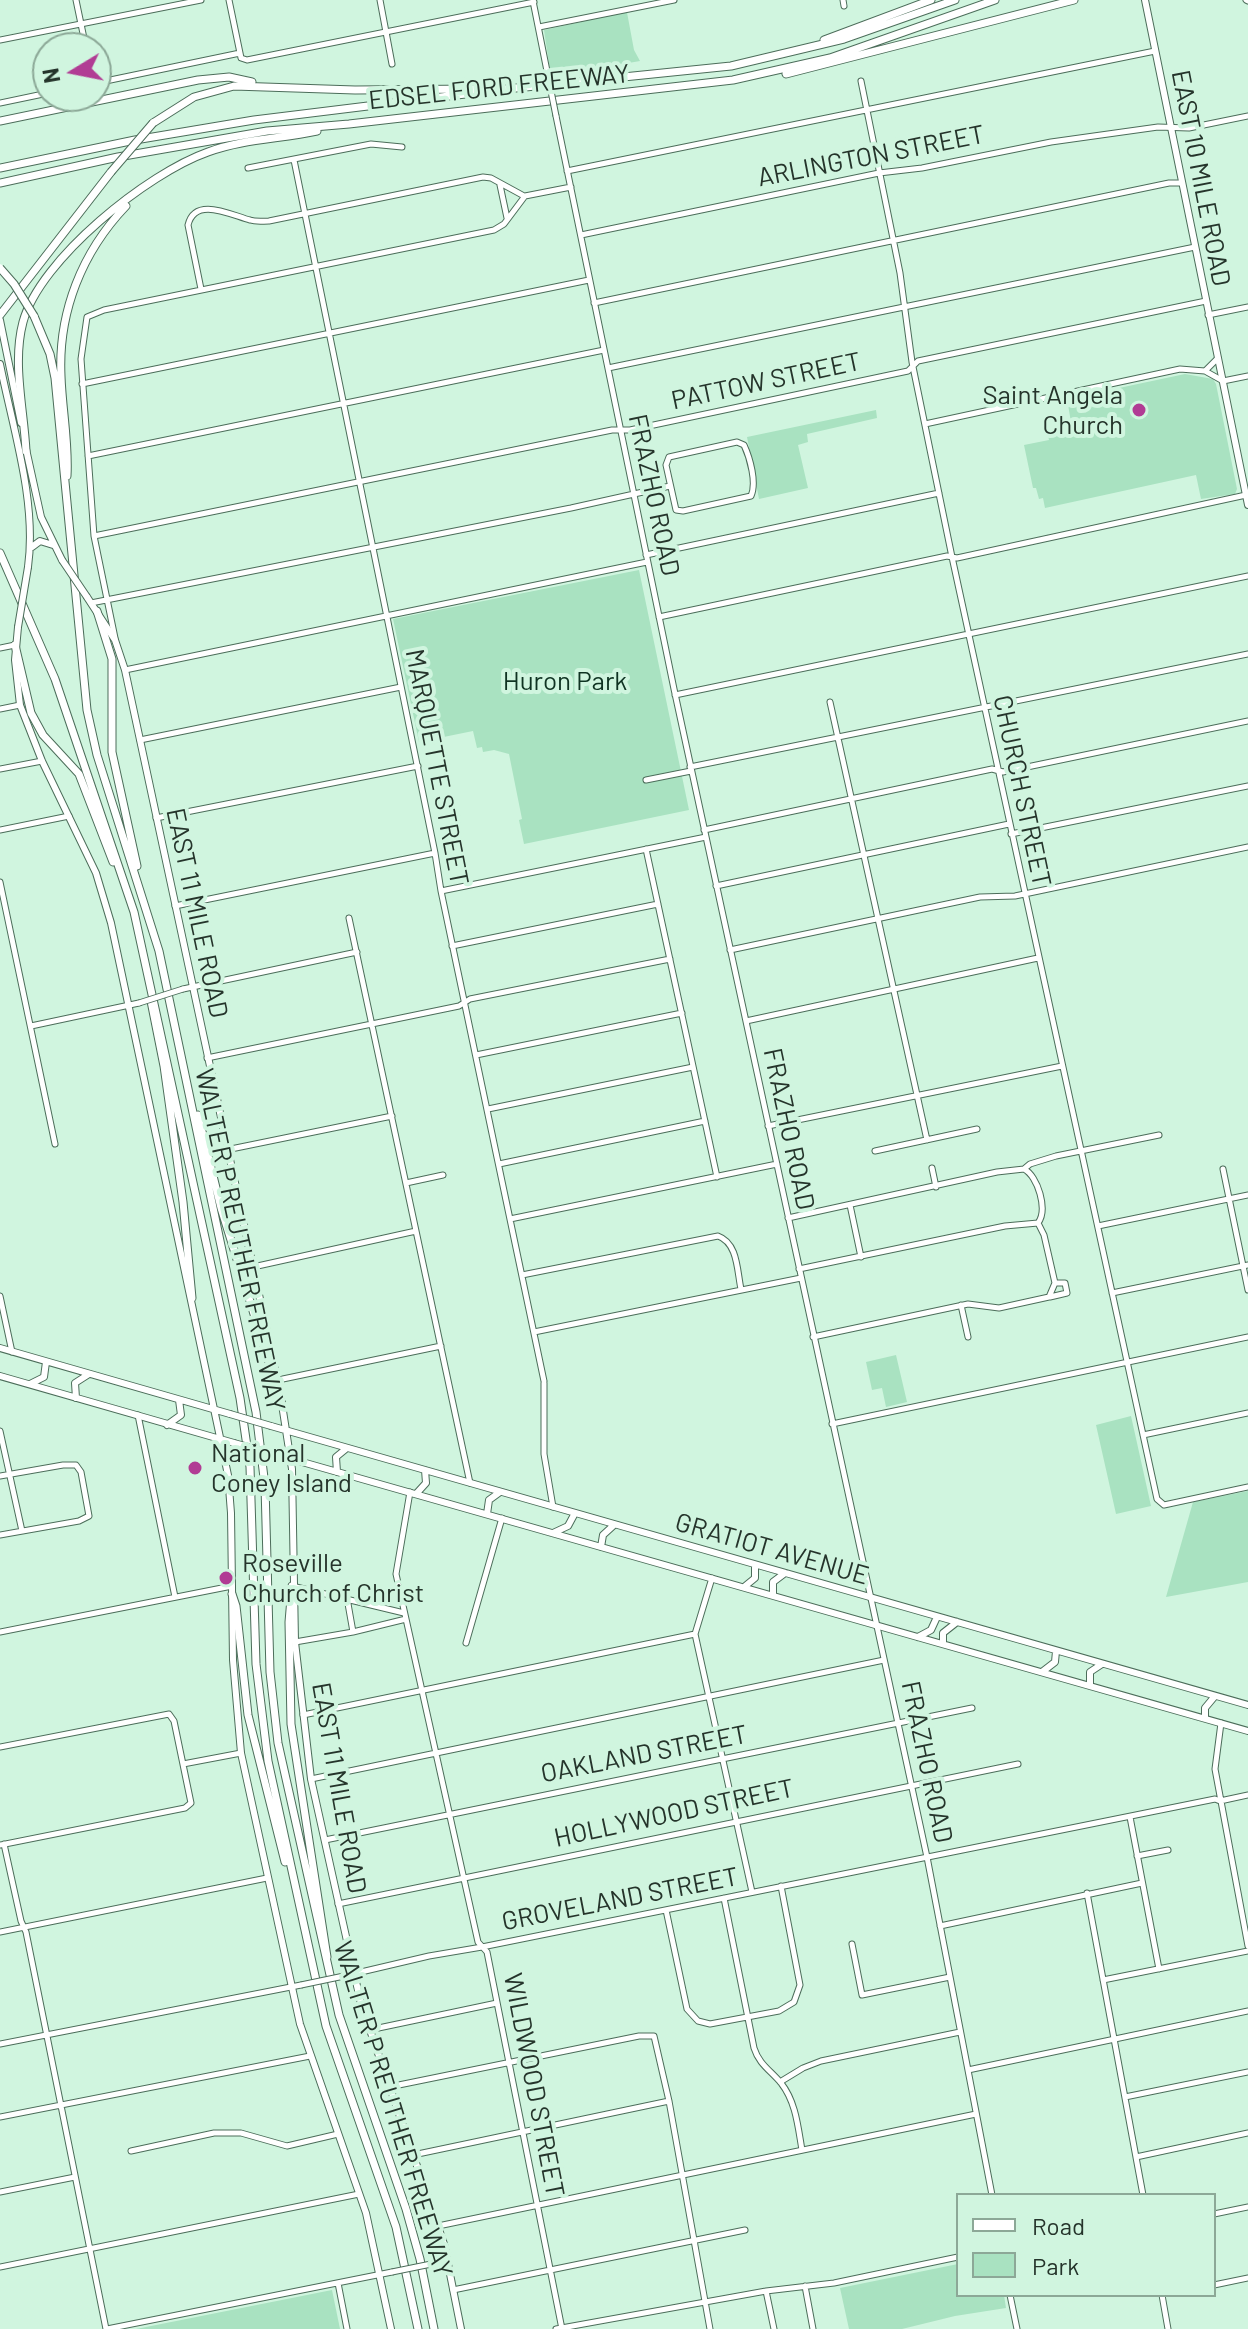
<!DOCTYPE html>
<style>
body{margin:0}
#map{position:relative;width:1248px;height:2329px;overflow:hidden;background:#d0f5df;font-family:Barlow,sans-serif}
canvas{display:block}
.legend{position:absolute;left:956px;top:2193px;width:260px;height:104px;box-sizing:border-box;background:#d0f5df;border:2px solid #8ca897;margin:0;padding:10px 14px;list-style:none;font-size:24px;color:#25342b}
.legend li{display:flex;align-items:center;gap:16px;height:40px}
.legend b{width:40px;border:2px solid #8ca897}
.north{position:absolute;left:32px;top:32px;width:80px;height:80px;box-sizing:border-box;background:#d0f5df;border:2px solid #8ca897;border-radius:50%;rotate:260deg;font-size:22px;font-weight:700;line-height:32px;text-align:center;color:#25342b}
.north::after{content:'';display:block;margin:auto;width:28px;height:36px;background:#b13c94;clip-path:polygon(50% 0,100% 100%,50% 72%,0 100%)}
</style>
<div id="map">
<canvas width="1248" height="2329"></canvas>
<ul class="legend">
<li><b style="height:10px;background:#fff"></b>Road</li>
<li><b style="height:22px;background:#a9e2c1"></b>Park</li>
</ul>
<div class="north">N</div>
</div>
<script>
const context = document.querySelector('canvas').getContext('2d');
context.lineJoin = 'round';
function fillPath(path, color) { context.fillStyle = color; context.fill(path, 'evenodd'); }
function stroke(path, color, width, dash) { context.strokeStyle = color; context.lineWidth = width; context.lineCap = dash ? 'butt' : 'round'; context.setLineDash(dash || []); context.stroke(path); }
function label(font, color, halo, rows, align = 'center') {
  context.font = font + ' Barlow,sans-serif'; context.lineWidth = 8; context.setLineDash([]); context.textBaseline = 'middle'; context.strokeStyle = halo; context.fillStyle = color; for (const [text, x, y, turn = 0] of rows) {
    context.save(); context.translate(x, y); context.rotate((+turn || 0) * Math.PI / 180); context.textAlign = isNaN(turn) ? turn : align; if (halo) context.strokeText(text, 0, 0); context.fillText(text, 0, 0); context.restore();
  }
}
fillPath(new Path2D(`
 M626,7L634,50L640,61L554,76L550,70L544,30L581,22L582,16Z
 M1185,374L1213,379L1216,384L1237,489L1235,494L1201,499L1196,475L1045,508L1043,498L1039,499L1036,488H1033L1024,445L1049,440L1048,436L1070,432L1072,428L1067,399Z
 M876,410L877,418L807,434L808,442L798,445L808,488L759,499L747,437Z
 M639,570L689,810L524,844L519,820L522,819L509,754L494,750L483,752L482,747L477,748L473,731L419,742L393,619Z
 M896,1355L907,1402L886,1407L882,1388L872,1390L866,1362Z
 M1131,1416L1151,1506L1116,1514L1096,1425Z
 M1248,1491V1582L1166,1597L1193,1502Z
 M958,2264V2295H1004L1006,2308L955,2316L902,2329H849L840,2288Z
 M332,2290L340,2329H136Z`), '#a9e2c1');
const minor = new Path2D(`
 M76,0L86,48
 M229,0L240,53
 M380,0L392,64
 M843,0L844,6
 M1246,0L1248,1
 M533,1L547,71
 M539,27L674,0
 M0,40L201,0
 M240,53L241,58L247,60L534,2
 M861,81L900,273L912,362L952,557L1157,1499L1164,1505L1248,1487
 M96,83L240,53
 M0,103L48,93
 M556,116L674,689L927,1857L992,2195
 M294,160L435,853L441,891L544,1381
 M248,168L371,144L402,147
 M567,171L1155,51
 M500,185L507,218
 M581,235L879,173L922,168L1051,142L1158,127L1189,128L1248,116
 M201,289L188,225C195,195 233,216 250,220C256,222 262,221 269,221L483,177L491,178L524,196
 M594,303L1169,183H1182
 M1208,315L1248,307
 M1218,358L1205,371L1223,381L1248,376
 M608,368L1195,247
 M82,384L589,280
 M925,424L1180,369L1205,371
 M737,442L744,445C750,458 757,483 751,496L683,511L676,510L666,465L669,457Z
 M88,456L604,350
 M94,536L612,430H630L908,371L918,361L1206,301
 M646,555L939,493
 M91,603L571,508L670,486
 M659,617L947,556L957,558L1246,495
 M115,638L94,536L81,359L87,317L104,310L494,230L504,224L525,196L571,187
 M0,648L15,645
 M125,670L647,562
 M675,695L1248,576
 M830,702L927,1140
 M0,709L20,705
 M140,740L401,687
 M690,767L1248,654
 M0,769L42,761
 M646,780L691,771
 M156,818L418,766
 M0,830L69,816
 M704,830L992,769L1003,772L1248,721
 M1011,834L1248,786
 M646,849L717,1177
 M0,882L55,1144
 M716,886L1009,824
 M441,891L706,837
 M175,906L435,853
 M349,918L470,1483
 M452,946L658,904
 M730,950L980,897L1015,896L1248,847
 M183,989L357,952
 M746,1021L1038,958
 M31,1026L139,1003
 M476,1055L682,1013
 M207,1058L459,1006L470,999L670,959
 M488,1109L693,1067
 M768,1126L1062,1066
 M226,1150L392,1116
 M875,1151L977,1129
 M499,1164L705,1121
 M932,1168L936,1187
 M1024,1169C1038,1176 1048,1210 1038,1223
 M1223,1169L1248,1290
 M406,1183L443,1175
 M850,1205L861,1257
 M788,1218L997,1172L1024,1169L1030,1164L1056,1156L1159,1135
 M510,1219L777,1164
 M1098,1226L1248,1195
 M253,1267L416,1231
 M799,1269L1005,1226L1038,1223
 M522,1275L718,1236C738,1243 737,1271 741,1289
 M1112,1293L1248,1265
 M0,1296L12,1352
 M1050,1297L1067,1293L1065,1283H1055
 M961,1305L968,1337
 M534,1332L801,1278
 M813,1337L968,1304L999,1308L1049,1297L1055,1283L1044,1235L1038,1223
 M278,1380L441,1346
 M544,1383V1454L553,1507
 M138,1415L175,1597
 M832,1424L1248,1337
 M0,1431L22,1531
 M1143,1435L1248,1413
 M0,1476L63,1465H76L81,1472L89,1516L79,1521L0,1535
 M410,1492L396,1574L478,1942L487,1952L562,2329
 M712,1578L695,1634L752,1892
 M292,1586L404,1613
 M347,1598L353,1632
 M0,1632L232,1586
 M295,1642L353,1632L406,1619
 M466,1643L502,1518
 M303,1715L695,1634
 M1221,1723L1215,1769L1248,1946
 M0,1747L169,1714L174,1721L191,1803L185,1808L0,1845
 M183,1764L241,1753
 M311,1779L884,1660
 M1130,1817L1159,1969
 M325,1840L972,1708
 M4,1844L21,1921L26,1932L106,2329
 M1137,1856L1168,1850
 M1087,1893L1143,2195
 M724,1898L754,2048C759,2064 770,2070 781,2083C796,2102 798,2127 802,2150
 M338,1904L1018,1764
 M666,1910L687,2009L698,2021L710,2024L779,2011L794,2002L800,1985L781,1886
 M940,1926L1142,1883
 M0,1932L267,1878
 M852,1944L862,1995L950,1977
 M344,1976L429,1956L482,1947L1215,1799L1220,1801L1248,1795
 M1103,1980L1248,1951
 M369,2030L497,2003
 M0,2044L301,1985
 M968,2070L1248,2011
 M780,2082L803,2068L821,2061L960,2032
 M389,2087L639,2036H654L669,2101L710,2329
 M1125,2097L1248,2072
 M0,2117L310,2056
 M131,2151L214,2133H241L287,2146L338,2134
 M413,2155L669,2101
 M1136,2157L1248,2133
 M0,2192L75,2177
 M1214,2214L1248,2207
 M438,2226L976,2114
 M0,2267L359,2194
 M338,2283L347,2329
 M1214,2285L1248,2278
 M805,2286L813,2329
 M453,2290L745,2230
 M766,2291L774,2329
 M1010,2295L1017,2329
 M1162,2295L1168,2329
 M107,2329L392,2272
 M556,2329L766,2291L834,2283L958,2257`);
const major = new Path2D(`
 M1145,0L1248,505
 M0,320L21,423
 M0,364C13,429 37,502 28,567
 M26,449L41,517L62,560
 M32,547L40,541L53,545
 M87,597L115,640L125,670L278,1383
 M18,627L15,660L20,705L42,761L96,873L111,923L228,1475L231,1513L233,1660L241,1753L300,2024L366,2213L391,2329
 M0,1348L230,1414
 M0,1376L234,1443
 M30,1384L44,1377L46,1362
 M76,1398L75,1383L89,1374
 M281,1398L292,1469L295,1642L311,1779L361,2004L444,2244L461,2329
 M167,1425L181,1415L179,1400
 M271,1426L1248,1705
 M274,1454L1248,1731
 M337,1472L336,1457L347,1448
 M416,1494L426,1483L425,1470
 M487,1514L489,1500L500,1492
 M553,1533L568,1526L575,1513
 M601,1547L603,1535L614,1525
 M744,1587L755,1578V1565
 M773,1595V1582L785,1573
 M918,1637L931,1630L937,1617
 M943,1644V1633L957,1622
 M1042,1672L1055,1662L1056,1651
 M1090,1686V1672L1102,1664
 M1205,1718V1708L1215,1696`);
const highway = new Path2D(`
 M824,40L931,0
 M786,74L1074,0
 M0,121L198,80L229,77L252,82
 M153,123L194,97L234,86L355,90L477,89
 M0,168L135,140L254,120L506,89L731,66L844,39L955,0
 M0,183L118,157L267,131L349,124L733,80L830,58L995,0
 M0,315L111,172
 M34,316L50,354L55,378L87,710L97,755L159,951L256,1412L265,1486L270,1672L278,1743L339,2015L406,2209L420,2259L434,2329
 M26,451C24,410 12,363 23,322C40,259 148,173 208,152C243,139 281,139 317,131
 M67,476C69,443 62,409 61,376C58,312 82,252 126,206
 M0,553L55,679L134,912L240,1398L250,1467L256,1664L268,1761L326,2026L396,2227L418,2329
 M97,611L112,659V752L137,866
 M15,645L31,713L43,735L79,774L113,862
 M151,1001L164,1066L183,1202L192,1298
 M198,1115L221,1208L281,1401
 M292,1586L289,1622L291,1724L327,1957
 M232,1594L236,1606L248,1715L285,1862`);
stroke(minor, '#4c6d5a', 7);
stroke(major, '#4c6d5a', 8);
stroke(highway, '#4c6d5a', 9);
stroke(minor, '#fff', 5);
stroke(major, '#fff', 6);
stroke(highway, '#fff', 7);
const minorBridge = new Path2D(`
 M547,71L556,116
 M139,1003L183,989
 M301,1985L344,1976
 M392,2272L436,2263`);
const majorBridge = new Path2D(`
 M62,560L87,597
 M18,627L28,567
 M230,1414L271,1426
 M234,1443L274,1454`);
const highwayBridge = new Path2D(`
 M111,172L153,123
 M0,268L14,284L34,316`);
stroke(minorBridge, '#4c6d5a', 7, []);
stroke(majorBridge, '#4c6d5a', 8, []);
stroke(highwayBridge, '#4c6d5a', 9, []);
stroke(minorBridge, '#fff', 5);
stroke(majorBridge, '#fff', 6);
stroke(highwayBridge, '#fff', 7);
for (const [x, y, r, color] of [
 [1139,410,8,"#b13c94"],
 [195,1468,8,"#b13c94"],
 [226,1578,8,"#b13c94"]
]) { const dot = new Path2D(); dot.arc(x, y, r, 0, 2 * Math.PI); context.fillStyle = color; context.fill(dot); stroke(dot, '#d0f5df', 3); }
label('26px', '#25342b', '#d0f5df', [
 ["EDSEL FORD FREEWAY",499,87,-6],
 ["ARLINGTON STREET",871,156,-11],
 ["EAST 10 MILE ROAD",1201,178,79],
 ["PATTOW STREET",766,381,-12],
 ["FRAZHO ROAD",654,495,78],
 ["MARQUETTE STREET",437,767,79],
 ["CHURCH STREET",1022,791,78],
 ["EAST 11 MILE ROAD",197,913,78],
 ["FRAZHO ROAD",789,1129,78],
 ["WALTER P REUTHER FREEWAY",240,1240,78],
 ["GRATIOT AVENUE",772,1549,16],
 ["OAKLAND STREET",644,1754,-11],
 ["FRAZHO ROAD",927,1762,78],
 ["EAST 11 MILE ROAD",339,1788,80],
 ["HOLLYWOOD STREET",674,1813,-12],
 ["GROVELAND STREET",620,1899,-11],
 ["WILDWOOD STREET",534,2085,79],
 ["WALTER P REUTHER FREEWAY",393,2109,73]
]);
label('26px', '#25342b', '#d0f5df', [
 ["Saint Angela",1123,395,"right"],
 ["Church",1123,425,"right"],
 ["National",211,1453],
 ["Coney Island",211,1483],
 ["Roseville",242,1563],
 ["Church of Christ",242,1593]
], 'left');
label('26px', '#0f3322', '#d0f5df', [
 ["Huron Park",565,681]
]);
</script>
